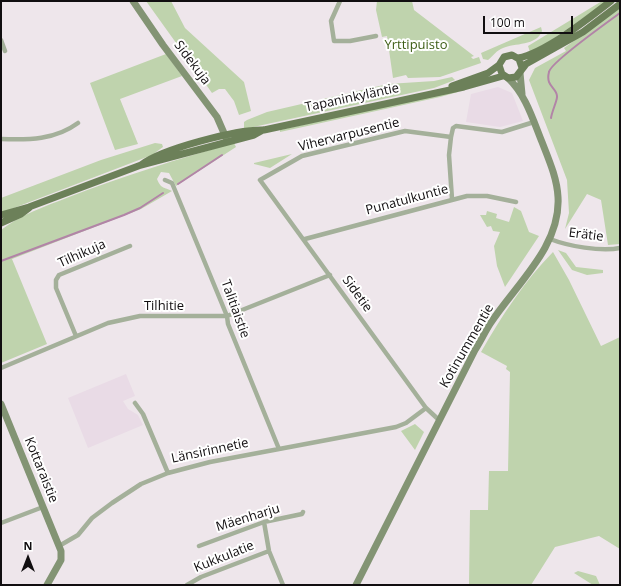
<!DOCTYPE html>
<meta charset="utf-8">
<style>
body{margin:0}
#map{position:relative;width:621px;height:586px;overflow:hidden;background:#eee6eb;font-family:"Open Sans",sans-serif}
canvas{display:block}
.frame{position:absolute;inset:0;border:2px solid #110e10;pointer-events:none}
.north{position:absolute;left:8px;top:538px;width:40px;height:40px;-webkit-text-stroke:3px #fff;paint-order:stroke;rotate:0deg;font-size:11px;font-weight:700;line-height:16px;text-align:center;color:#110e10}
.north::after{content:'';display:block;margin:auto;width:14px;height:18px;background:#110e10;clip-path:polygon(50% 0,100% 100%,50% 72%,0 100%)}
.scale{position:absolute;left:483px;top:16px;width:90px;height:18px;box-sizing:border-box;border:2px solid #110e10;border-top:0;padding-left:5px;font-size:12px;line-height:14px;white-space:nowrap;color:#110e10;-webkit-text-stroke:3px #fff;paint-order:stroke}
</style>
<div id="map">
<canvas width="621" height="586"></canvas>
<div class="frame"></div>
<div class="north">N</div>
<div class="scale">100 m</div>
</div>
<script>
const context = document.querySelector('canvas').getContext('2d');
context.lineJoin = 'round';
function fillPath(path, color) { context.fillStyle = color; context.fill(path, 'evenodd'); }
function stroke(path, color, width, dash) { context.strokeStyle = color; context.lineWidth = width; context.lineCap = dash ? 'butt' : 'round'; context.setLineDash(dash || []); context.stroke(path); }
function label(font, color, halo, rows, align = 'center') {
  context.font = font + ' "Open Sans",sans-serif'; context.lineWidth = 4; context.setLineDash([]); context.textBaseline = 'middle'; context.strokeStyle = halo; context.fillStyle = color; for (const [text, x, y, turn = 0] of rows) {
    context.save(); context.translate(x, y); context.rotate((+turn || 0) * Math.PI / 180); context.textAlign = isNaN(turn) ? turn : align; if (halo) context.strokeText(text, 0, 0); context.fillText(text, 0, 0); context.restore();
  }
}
fillPath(new Path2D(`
 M498,87L512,93L523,121L500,127L466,122L471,94Z
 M126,374L135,396L123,401L128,409L138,415L143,425L88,448L68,398Z`), '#e9dbe6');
fillPath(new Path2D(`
 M146,1H171L185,28L244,82L251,111L239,115L234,101L225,89H219L212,93Z
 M377,1H412L414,10L474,56L471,57L473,59L479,57L481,63L440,77L408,78L406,75L393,78L387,36L382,37L376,10Z
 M602,1H608L547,43L530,52L528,46Z
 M620,8V244L608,245L601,200L587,194L565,229L569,213L567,180L529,80L535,68L566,51L564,48Z
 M541,27L542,31C537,46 514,43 503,48C497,50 493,56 488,60L483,59L481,53Z
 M166,54L182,76L120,99L138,144L115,150L90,83Z
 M452,77L455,80L434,88L244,129V122L247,120L267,112L388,84L434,81Z
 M457,90L458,92L440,97L280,132V130Z
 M155,143L162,144L163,147L152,155L1,213V198L101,160Z
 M234,143L236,147L176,186L169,173L161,172L157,179C161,189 164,187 172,191L141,209L12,259L47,344L1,363V230C20,215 46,206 69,197C123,176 178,159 234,143Z
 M292,154L270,168L254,164V163Z
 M514,207L521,211L529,232L539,236L505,287L497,266L494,246L500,232L493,231L491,226L487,227L480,215H486L487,211L497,214L496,218L509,222Z
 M558,250L566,253L576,267L603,270V273L587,275L572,270Z
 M553,252L569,280L601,346L620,337V549L599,536L555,547L531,585H469L470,510H488L489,471H508L510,372L506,369L507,366L481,352C501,317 525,280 553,252Z
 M415,424L424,432L415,450L401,431Z
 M578,571L596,576L600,585H593L574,573Z`), '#bfd3ad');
stroke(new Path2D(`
 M551,118C552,111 557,101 557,97C558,88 545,87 549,72C550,63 609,21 620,13
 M178,184L222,155
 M1,261L124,215L140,208L163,193`), '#b284a7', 2);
stroke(new Path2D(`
 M340,1L331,21L334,41H350L376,36
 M1,40L5,51
 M451,137L449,155L452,199
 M1,139C29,140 55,140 78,123
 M165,180L172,183L227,316L228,324L279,449
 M305,239L467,196H487L516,202
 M550,239C568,246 601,252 620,248
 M76,336L56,288V280L59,275L130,246
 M1,368L108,323L140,316H227L330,275
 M135,403L143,414L168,473
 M439,420L426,408L260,180L302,156L405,131L451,137L453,128L456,126L502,132L534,122
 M264,522L269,551L283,585
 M1,523L43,507
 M59,546L78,535L92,518L112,503L141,484L168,473L210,462L396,427L406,423L426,408
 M199,546L264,522L302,514L303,512
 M187,585L201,577L269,551`), '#a4b09a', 4.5);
stroke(new Path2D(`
 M133,1L163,45L217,117L227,140
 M520,73L522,94
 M1,404L61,551V560L47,585
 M356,585L475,350C480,342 485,332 490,324C515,285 561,247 558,197C557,178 549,160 542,142C533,120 526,95 508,78`), '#839474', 7);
stroke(new Path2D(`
 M518,58C545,53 589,18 611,1
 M522,68L519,59L512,55L504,57L499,65L502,74L508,78L516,77L526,64L583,32L620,4
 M452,86L488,73L499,65
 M141,165C161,149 238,129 264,130L464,87L503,76
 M1,215L29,207L141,165L254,135L263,130
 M1,223L21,214L29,208`), '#6c8059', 7);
label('13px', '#3d5d15', '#fff', [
 ["Yrttipuisto",416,45]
]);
label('13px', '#110e10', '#fff', [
 ["Sidekuja",192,63,53],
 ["Tapaninkyläntie",352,98,-12],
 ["Vihervarpusentie",349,135,-14],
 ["Punatulkuntie",407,200,-15],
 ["Erätie",586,235,7],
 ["Tilhikuja",82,254,-24],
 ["Sidetie",357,294,54],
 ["Tilhitie",164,306],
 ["Talitiaistie",235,309,70],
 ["Kotinummentie",467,346,-60],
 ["Länsirinnetie",210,451,-12],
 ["Kottaraistie",41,470,68],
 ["Mäenharju",248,518,-17],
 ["Kukkulatie",224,557,-22]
]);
</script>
